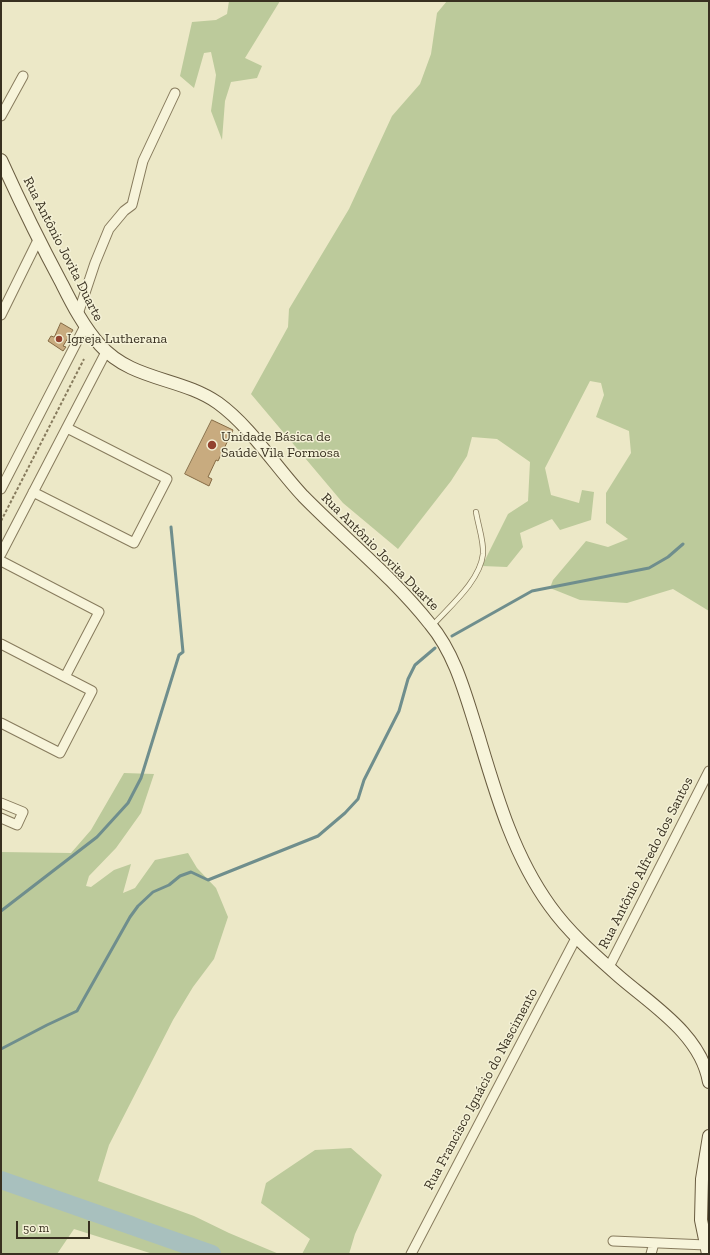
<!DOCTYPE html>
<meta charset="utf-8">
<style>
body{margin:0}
#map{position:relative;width:710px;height:1255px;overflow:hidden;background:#ece8c7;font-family:"Zilla Slab",serif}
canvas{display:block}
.frame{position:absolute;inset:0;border:2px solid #383020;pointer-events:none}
.scale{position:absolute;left:16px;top:1221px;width:74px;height:18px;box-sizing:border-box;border:2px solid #383020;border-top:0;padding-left:5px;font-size:12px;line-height:14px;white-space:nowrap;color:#383020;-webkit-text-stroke:3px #f4f1d6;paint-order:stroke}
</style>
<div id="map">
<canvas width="710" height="1255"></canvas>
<div class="frame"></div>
<div class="scale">50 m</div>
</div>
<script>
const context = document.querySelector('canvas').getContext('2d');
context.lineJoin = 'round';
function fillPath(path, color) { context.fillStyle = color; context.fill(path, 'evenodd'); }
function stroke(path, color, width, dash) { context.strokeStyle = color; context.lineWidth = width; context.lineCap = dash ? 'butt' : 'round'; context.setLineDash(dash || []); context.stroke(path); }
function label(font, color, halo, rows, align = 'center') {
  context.font = font + ' "Zilla Slab",serif'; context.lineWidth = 3; context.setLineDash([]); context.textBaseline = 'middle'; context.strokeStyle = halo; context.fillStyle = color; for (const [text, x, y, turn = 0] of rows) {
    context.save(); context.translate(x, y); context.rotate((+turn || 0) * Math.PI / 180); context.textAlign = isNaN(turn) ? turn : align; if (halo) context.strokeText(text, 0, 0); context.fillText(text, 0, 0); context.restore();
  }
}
fillPath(new Path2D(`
 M229,1H280L245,58L262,66L257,78L231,82L225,101L222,140L211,111L216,75L211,52L204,53L194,88L180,76L192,22L216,20L227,14Z
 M447,1H709V611L673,589L627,603L580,600L550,588L553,580L586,541L608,547L628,539L606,523V493L631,453L629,431L596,417L604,395L601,383L590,381L545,468L551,495L579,503L582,490L594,492L591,520L560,530L552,519L520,533L523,547L507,567L482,566L508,514L528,501L530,462L497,439L472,437L467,456L451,481L398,549L343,503L251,394L288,327L289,309L349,209L392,116L420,84L431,54L437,13Z
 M124,773L154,774L141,813L116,848L89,876L86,886L91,887L114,870L131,864L123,893L135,888L155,860L188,853L197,868L216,888L228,917L214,959L193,987L173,1020L109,1145L98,1181L194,1216L229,1233L279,1254H153L74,1229L57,1254H1V852L71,853L91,830Z
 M351,1148L382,1175L355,1234L349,1254H302L310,1239L261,1203L266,1183L315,1150Z`), '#bcca9b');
stroke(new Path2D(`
 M452,636L532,591L649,568L668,557L683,544
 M1,911L97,837L128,803L141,778L179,655L183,652L171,527
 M1,1049L47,1025L77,1011L130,917L138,906L153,892L169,885L180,876L191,872L208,880L318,836L345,813L358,799L364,780L399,711L408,679L415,665L435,648`), '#6f8e8d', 3);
stroke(new Path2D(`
 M1,1180L212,1254`), '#a8c0be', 18);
const building = new Path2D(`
 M61,323L73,330L63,346L66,347L63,351L48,341L51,336L54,337Z
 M212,420L233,430L218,461L216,460L208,477L212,479L209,486L185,474Z`);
fillPath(building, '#c8ab7f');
stroke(building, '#856a44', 1);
const lane = new Path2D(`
 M432,626C450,606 480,581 483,554C484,541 478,525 476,512`);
const street = new Path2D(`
 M1,116L23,76
 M78,314L95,263L109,229L124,211L132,205L143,161L175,93
 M1,315L38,240
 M1,489L85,326
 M33,492L134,543L167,479L67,428
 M1,554L106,352
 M1,561L99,612L65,677
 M1,644L92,691L60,753L1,723
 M1,803L23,812L17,825L1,818
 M609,967L709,771
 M613,1241L706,1245
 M411,1254L576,938
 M651,1254L654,1243`);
const secondary = new Path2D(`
 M1,160C20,202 40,243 62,284C73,306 84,327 100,345C132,381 181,377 218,403C251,427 275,466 303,496C345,539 393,577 430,624C456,655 466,697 478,734C496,794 513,855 550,906C570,934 596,956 622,979C655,1007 701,1036 709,1082
 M708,1254L701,1220L702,1179L709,1136`);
stroke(lane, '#877b5d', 6);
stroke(street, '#877b5d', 11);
stroke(secondary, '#695c40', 14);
stroke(new Path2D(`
 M1,521L84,359`), '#877b5d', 2, [3, 2]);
stroke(lane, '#f7f4da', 4.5);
stroke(street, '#f7f4da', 9);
stroke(secondary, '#f7f4da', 12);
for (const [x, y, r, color] of [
 [59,339,4,"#934330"],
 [212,445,5,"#934330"]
]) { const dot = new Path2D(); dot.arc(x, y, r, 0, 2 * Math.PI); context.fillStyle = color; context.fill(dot); stroke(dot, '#f4f1d6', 1.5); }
label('14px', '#383020', '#f4f1d6', [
 ["Rua Antônio Jovita Duarte",63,249,63],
 ["Rua Antônio Jovita Duarte",380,552,45],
 ["Rua Antônio Alfredo dos Santos",646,863,-63],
 ["Rua Francisco Ignácio do Nascimento",481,1089,-62]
]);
label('14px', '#383020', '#f4f1d6', [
 ["Igreja Lutherana",67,339],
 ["Unidade Básica de",221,437],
 ["Saúde Vila Formosa",221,453]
], 'left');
</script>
